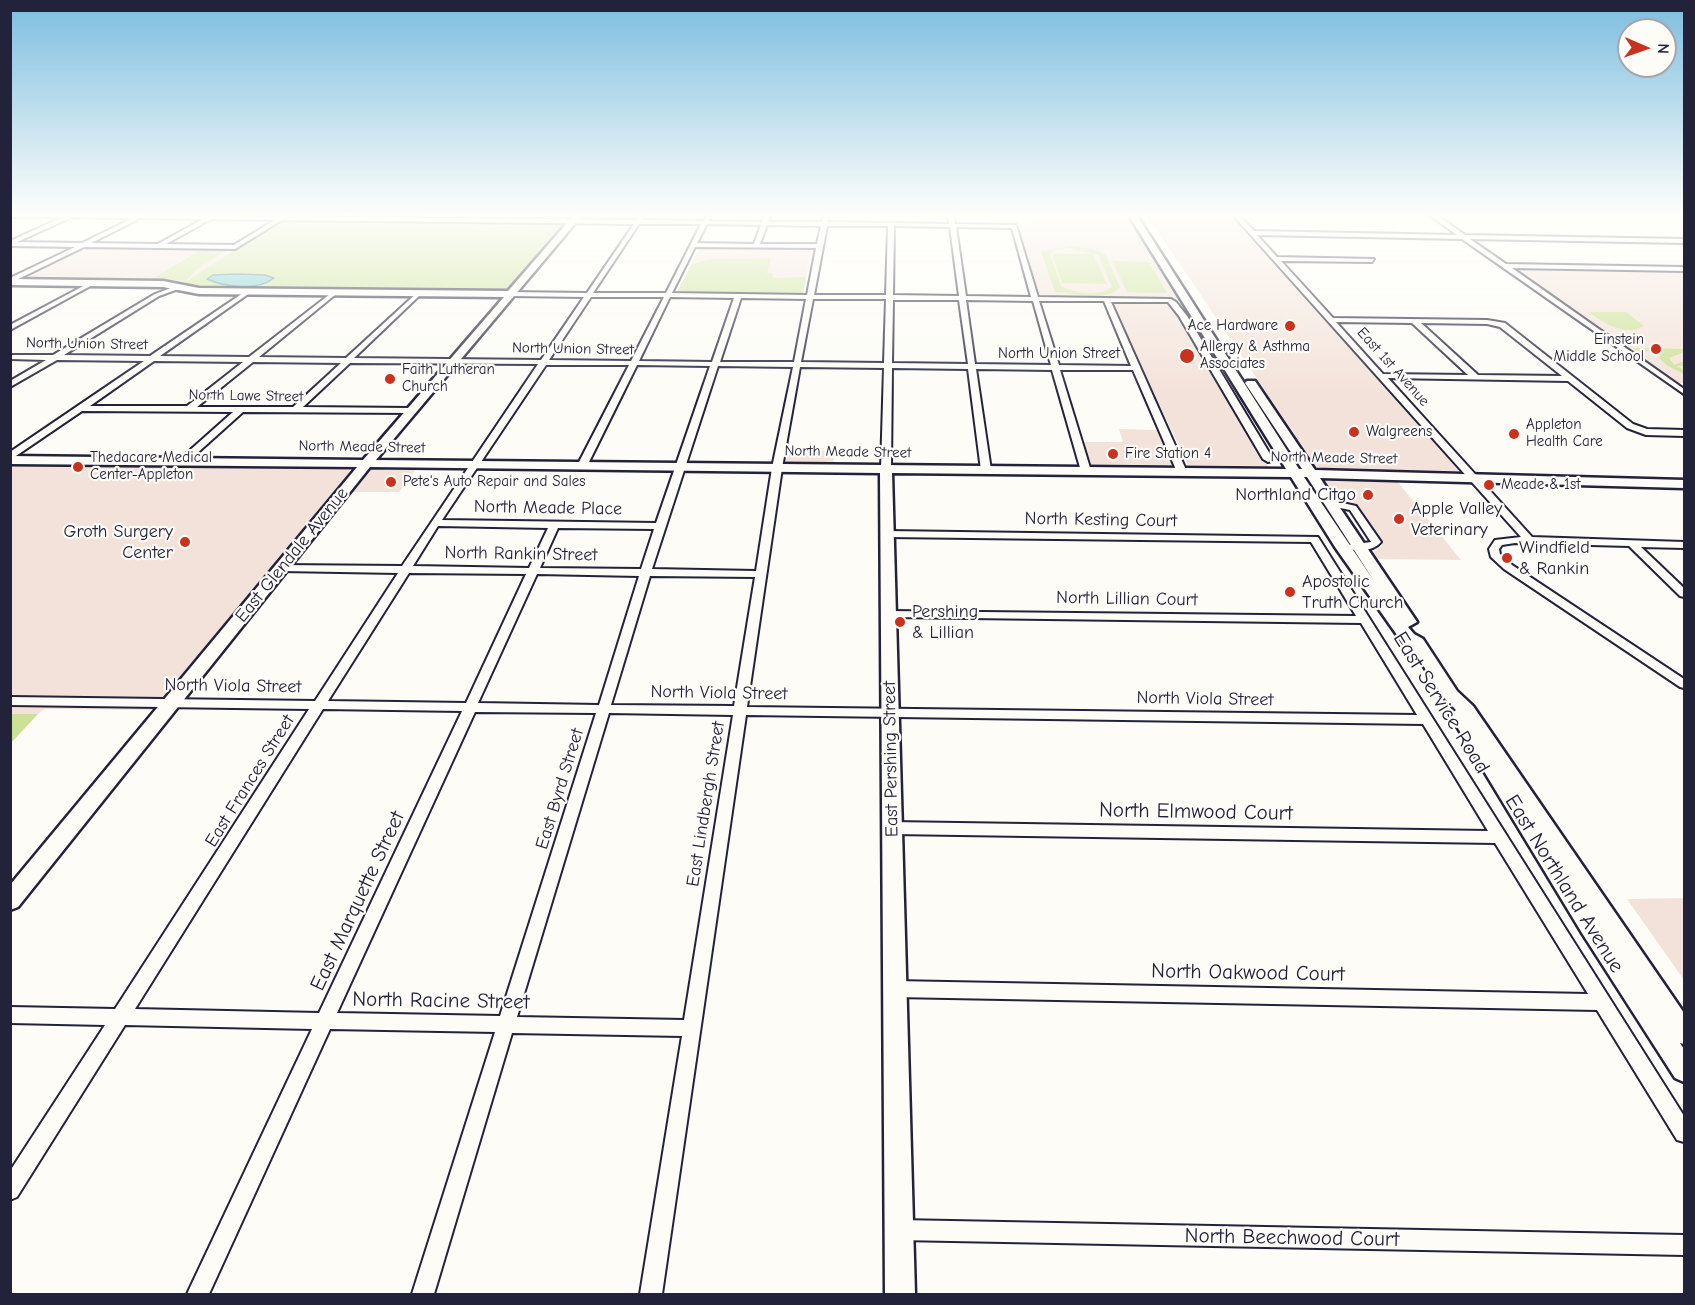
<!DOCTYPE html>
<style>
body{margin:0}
#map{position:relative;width:1695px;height:1305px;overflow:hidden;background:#fdfcf7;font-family:"Comic Neue",sans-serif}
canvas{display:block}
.frame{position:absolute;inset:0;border:12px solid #22223b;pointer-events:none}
.north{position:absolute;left:1617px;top:18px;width:60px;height:60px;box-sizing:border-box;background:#fdfcf7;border:2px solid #a5a5ac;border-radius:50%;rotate:92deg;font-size:16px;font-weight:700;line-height:24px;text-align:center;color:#22223b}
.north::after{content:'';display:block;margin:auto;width:21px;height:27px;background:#c8321e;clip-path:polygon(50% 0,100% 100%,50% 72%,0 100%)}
</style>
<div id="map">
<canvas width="1695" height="1305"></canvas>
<div class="frame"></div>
<div class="north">N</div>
</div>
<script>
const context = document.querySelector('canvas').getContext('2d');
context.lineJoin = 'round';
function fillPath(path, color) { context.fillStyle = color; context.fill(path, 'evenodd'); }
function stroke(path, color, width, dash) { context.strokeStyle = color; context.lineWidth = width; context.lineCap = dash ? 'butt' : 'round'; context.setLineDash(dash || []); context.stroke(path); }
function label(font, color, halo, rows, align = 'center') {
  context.font = font + ' "Comic Neue",sans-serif'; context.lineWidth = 4.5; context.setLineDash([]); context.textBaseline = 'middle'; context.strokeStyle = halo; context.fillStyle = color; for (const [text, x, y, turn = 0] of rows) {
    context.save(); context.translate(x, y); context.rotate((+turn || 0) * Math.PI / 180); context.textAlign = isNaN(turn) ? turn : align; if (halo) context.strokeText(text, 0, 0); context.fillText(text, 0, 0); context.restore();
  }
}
fillPath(new Path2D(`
 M1029,214H1129L1143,241L1181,298L1040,296L1018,225H1032Z
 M1146,214H1229L1459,471L1318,469Z
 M87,246L241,248L181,285L19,281Z
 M699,248H812L803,294L677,292Z
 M1513,269L1684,272V383H1676Z
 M1110,301H1169L1268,466L1188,465Z
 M1119,429L1158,430L1173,467L1092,466L1083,442H1123Z
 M787,450L835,451L833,463H786Z
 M15,464L346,468L352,472L173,692L154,710L44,709L38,714H11V466Z
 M372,468H417L399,492H352Z
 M1329,478L1396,480L1461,560L1376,559L1373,552L1382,546V541L1358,508L1335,498L1324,482Z
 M1684,898V980L1627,899Z`), '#f3e2d9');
fillPath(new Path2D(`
 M283,219L567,222L507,292L202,289L181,285Z
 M1071,246L1094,249L1106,255L1120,288C1102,303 1073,292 1055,292L1041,251ZM1069,248L1098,255L1112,287C1099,297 1075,294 1061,286L1050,254L1055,250Z
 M202,249H228L196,270L186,281L154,278Z
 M1052,254H1093L1107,284L1062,283Z
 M771,258L767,273H772L773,278L806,277L803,294L677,292L692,264L711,259Z
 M1112,261L1149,262L1167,293L1127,292Z
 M1588,312H1626L1644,326C1625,337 1604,323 1588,312Z
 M1633,348L1684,349V352L1669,358L1674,365L1684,361V366H1676L1684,370V374L1668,366L1659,358L1661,352L1638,351Z
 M11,714H38L11,743L10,714Z`), '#cbe196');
const water = new Path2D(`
 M236,274L265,275L274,278C259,291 224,287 207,279L213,275Z`);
fillPath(water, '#7acbd2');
stroke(water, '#578796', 1.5);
const street = new Path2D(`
 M10,214L636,220L641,215L644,217L642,220L703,221L707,216L710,218L708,221L762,222L765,214H771L768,222H822L823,214H829L827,222L949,224L948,214H954L955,224L1016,225L1038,297L1171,299L1176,302L1187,316L1273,459L1271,461L1268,462L1263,459L1179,316L1168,302H1111L1187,472L1182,475L1177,472L1133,370H1060L1091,471L1086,474L1081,471L1052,370L976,369L991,470L986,473L981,470L968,369L892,368L891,469L886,472L881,469L884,368L800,367L782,468L747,707L1417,715L1361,623L889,617L883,614L889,611L1356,616L1311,542L887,537L882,534L887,531L1318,537L1684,1116V1142L1677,1140L1597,1010L894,997L888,994L886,989L888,984L894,981L1588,994L1495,843L892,834L887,832L885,828L887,824L892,822L1488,831L1423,724L746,715L662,1294H640L682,1036L512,1033L434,1294H412L495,1032L330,1029L209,1294H187L312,1029L125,1025L17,1197L10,1200V1171L105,1025L10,1023V1007L115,1009L309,709L10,705V697L315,701L398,573L281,571L276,568L281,565L402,566L538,364L350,363L303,407L410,408L413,409V413L243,412L185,464L182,465L177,462L179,460L233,412L82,411L10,460V452L144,361L57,360L10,387V381L46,360L10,359V355H53L155,294L179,285L181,286V288L159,296L64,355L150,356L249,289L251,290V292L160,356L249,357L334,291L336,292V294L259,357L346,358L418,292L420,293V295L354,358L541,360L584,297L510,296L507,294L510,292L587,293L634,224L282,220L235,249L84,247L10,283V278L75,247L10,246V241L63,217H10ZM68,217L133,218L82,243L17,242L68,219ZM137,218L203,219L158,244L91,243L137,220ZM211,219L275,220L234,245L166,244ZM639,224H701L666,293H593ZM707,224L761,225L754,244L697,243ZM767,225L821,226L817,244H760ZM827,226H888L886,295H814ZM894,226L950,227L959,296L893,295ZM956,227L1012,228L1031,297L966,296ZM695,247L816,248L807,295L672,293ZM591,297H664L631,361L549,360ZM670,297L734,298L712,362L639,361ZM741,298L806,299L794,362H720ZM813,299H886L884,363L801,362ZM893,300H959L968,364L892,363ZM966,300L1033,301L1051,365L975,364ZM1039,301H1104L1131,366L1059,365ZM154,361L243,362L187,406H90ZM253,362L341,363L293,407H197ZM546,365H629L577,466L582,469L587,466L637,365L710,366L656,523L442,520ZM718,366L793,367L772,468L756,571L652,569ZM438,526L548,528L529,568L413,566ZM558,528L654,529L641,569L540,568ZM409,573L526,574L466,703L328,701ZM537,574L639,576L599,705L478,703ZM650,576L755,577L734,706L611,705ZM323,709L462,711L319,1013L135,1009ZM475,712L596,713L500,1016L337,1013ZM609,713L733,715L684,1020L517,1017Z
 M1232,214H1238L1254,231L1457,235L1428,214H1435L1465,235L1684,239V243L1470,239L1506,264L1684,267V271L1512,268L1684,389V394L1462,239L1257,235L1277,257L1374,259L1372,262L1281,261L1333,318L1487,320L1505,323L1633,424L1647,429L1684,430V436L1646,435L1627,428L1568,381L1388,378L1532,537L1684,542V548L1641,547L1684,588V597L1680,596L1629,546L1515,543L1502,545L1499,549L1500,554L1512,565L1684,679V688L1680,687L1504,569L1491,557L1489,549L1495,540L1521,537ZM1336,322L1412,323L1468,375L1383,374ZM1421,323L1487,324L1500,327L1562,376L1478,375Z
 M89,283L94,284L10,330V325Z
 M1329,500L1356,506L1381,542C1374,551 1360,551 1348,549L1347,547L1348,545L1371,542L1350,510L1326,505V501Z
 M899,1220L1684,1235V1255L899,1240L892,1237L889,1230L892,1223Z`);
const secondary = new Path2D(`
 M575,214H583L376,460L1286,469L1128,214H1136L1299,469H1302L1245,383L1247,381H1255L1315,470L1684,480V488L1320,478L1417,622L1408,627L1414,634L1423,639L1457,691L1473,706L1684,1013V1044L1680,1043L1684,1049V1082L1675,1078L1582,933L1450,715L1456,710L1445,699L1411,647L1402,642L1335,547L1291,477L892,473L915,1294H885L880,473L370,467L18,907L10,910V885L357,467L10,464V456L363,460L504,297L199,294L163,287L10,285V279L163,281L199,288L508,291ZM1304,477H1307L1374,581Z`);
stroke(street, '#22223b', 4);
stroke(secondary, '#22223b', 5);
fillPath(street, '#fdfcf7');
fillPath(secondary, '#fdfcf7');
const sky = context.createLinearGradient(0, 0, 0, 397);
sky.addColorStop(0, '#7cbddf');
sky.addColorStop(0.54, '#fefefb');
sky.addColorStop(1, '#fefefb00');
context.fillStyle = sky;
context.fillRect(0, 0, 1695, 397);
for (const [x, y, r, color] of [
 [1290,326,6,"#c8321e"],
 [1656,349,6,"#c8321e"],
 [1187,356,8,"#c8321e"],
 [390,379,6,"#c8321e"],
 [1354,432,6,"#c8321e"],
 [1514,434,6,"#c8321e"],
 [1113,454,6,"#c8321e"],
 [78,467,6,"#c8321e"],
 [391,482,6,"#c8321e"],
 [1489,485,6,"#c8321e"],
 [1368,495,6,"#c8321e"],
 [1399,519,6,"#c8321e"],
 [185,542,6,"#c8321e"],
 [1507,558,6,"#c8321e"],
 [1290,592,6,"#c8321e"],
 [900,622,6,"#c8321e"]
]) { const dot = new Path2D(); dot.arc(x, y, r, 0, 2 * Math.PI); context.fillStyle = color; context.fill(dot); stroke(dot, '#fdfcf7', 2); }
label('15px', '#22223b', '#fdfcf7', [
 ["Ace Hardware",1278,326,"right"],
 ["Einstein",1644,340,"right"],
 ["Middle School",1644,357,"right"],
 ["Allergy & Asthma",1200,347],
 ["Associates",1200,364],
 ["Faith Lutheran",402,370],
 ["Church",402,387],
 ["Appleton",1526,425],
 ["Health Care",1526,442],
 ["Walgreens",1366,432],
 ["Fire Station 4",1125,454],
 ["Thedacare Medical",90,458],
 ["Center-Appleton",90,475],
 ["Pete's Auto Repair and Sales",403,482],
 ["Meade & 1st",1501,485]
], 'left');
label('15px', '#22223b', '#fdfcf7', [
 ["North Union Street",87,344,1],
 ["North Union Street",573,349,1],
 ["North Union Street",1059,354],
 ["East 1st Avenue",1393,367,48],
 ["North Lawe Street",246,396,1],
 ["North Meade Street",362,447,1],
 ["North Meade Street",848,452,1],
 ["North Meade Street",1334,458,1]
]);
label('18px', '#22223b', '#fdfcf7', [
 ["Northland Citgo",1356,495,"right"],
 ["Apple Valley",1411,509],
 ["Veterinary",1411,530],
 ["Groth Surgery",173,532,"right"],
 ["Center",173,553,"right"],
 ["Windfield",1519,548],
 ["& Rankin",1519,569],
 ["Apostolic",1302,582],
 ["Truth Church",1302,603],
 ["Pershing",912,612],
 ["& Lillian",912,633]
], 'left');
label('18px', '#22223b', '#fdfcf7', [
 ["North Meade Place",548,508,1],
 ["North Kesting Court",1101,520,1],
 ["North Rankin Street",521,554,1],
 ["East Glendale Avenue",292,555,-51],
 ["North Lillian Court",1127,599,1],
 ["North Viola Street",233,686,1],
 ["North Viola Street",719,693,1],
 ["North Viola Street",1205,699,1],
 ["East Pershing Street",891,759,-91],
 ["East Frances Street",250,781,-58],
 ["East Byrd Street",560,789,-73],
 ["East Lindbergh Street",706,804,-81]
]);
label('21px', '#22223b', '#fdfcf7', [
 ["East Service Road",1441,703,58],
 ["North Elmwood Court",1196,812,1],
 ["East Northland Avenue",1564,884,58],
 ["East Marquette Street",358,901,-65],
 ["North Oakwood Court",1248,973,1],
 ["North Racine Street",441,1001,1],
 ["North Beechwood Court",1292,1238,1]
]);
</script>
